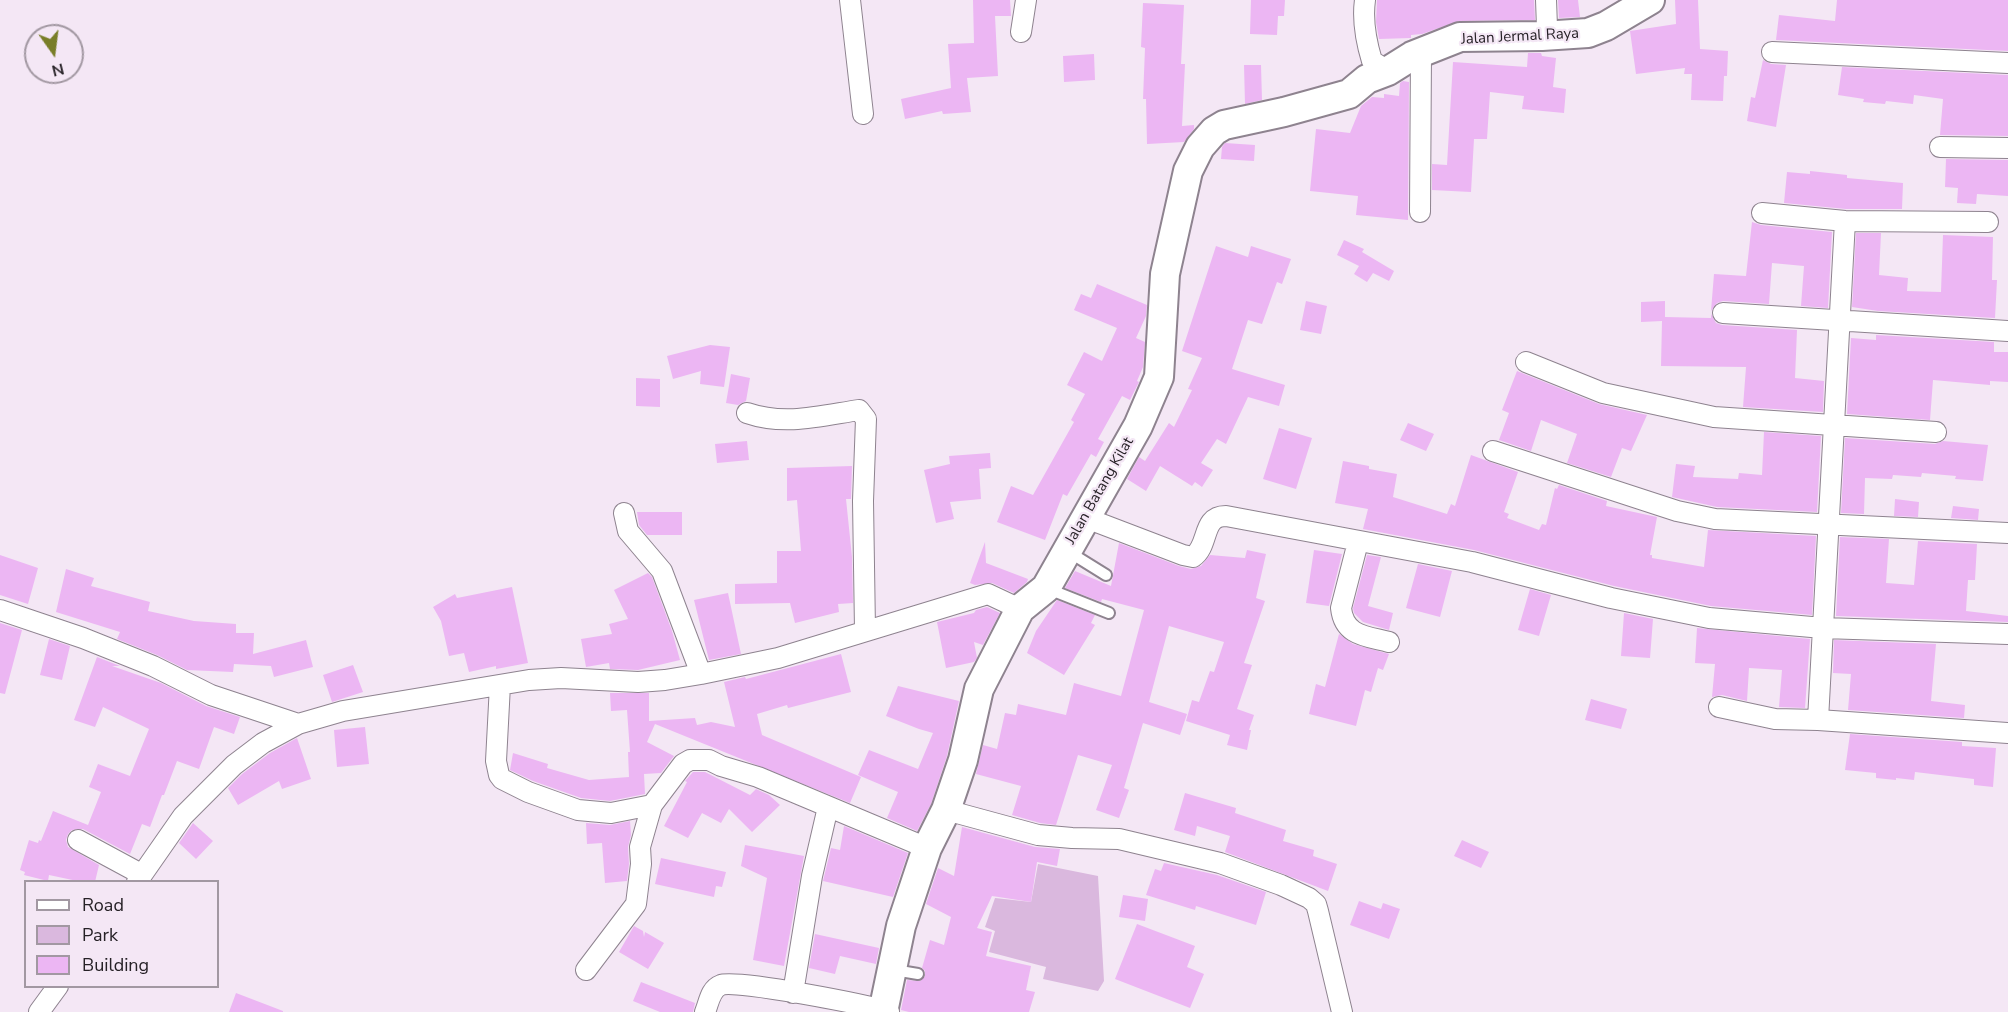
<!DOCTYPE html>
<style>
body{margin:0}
#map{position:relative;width:2008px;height:1012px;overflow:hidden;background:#f4e7f5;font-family:"Nunito Sans",sans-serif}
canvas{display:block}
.legend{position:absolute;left:24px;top:880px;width:195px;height:108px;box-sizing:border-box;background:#f4e7f5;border:2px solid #a298a2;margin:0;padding:8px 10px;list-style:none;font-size:18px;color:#262126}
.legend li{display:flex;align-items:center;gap:12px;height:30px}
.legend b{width:30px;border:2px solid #a298a2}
.north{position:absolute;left:24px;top:24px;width:60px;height:60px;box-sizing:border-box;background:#f4e7f5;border:2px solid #a298a2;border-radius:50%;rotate:166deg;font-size:16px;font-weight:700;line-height:24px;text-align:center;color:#262126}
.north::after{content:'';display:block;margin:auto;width:21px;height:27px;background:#797e28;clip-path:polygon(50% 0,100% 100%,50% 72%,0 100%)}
</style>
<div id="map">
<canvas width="2008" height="1012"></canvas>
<ul class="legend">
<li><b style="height:8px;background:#fff"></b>Road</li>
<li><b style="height:16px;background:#dab8de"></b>Park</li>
<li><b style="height:16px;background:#ecb6f3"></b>Building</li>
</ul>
<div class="north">N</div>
</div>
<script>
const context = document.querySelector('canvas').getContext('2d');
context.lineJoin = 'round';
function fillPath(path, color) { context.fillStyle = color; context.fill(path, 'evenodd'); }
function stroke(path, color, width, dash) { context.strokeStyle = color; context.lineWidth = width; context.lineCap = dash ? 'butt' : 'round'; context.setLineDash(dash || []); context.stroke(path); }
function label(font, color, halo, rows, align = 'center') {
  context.font = font + ' "Nunito Sans",sans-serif'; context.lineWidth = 4.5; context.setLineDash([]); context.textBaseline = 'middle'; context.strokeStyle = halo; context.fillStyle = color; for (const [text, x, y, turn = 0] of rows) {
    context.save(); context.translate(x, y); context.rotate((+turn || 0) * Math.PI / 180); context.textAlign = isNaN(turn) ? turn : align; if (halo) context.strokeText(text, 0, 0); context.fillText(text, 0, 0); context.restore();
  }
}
fillPath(new Path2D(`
 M1038,864L1098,876L1104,981L1098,991L1043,979L1046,967L989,952L995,931L985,927L995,898L1031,902Z`), '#dab8de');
fillPath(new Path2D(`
 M973,0H1010L1011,16H995L998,76L967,78L971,112L943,114L942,111L905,119L901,99L951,88L948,44L974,43Z
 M1251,0H1285L1284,16H1278L1277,35L1250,34Z
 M1377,0H1534L1535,20L1459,21L1422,34L1411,35V38L1379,39L1376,22Z
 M1558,0H1578L1580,17L1559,18Z
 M1675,0H1698L1700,49L1728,51L1727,76H1724L1723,101L1691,100L1692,74H1684L1685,68L1636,74L1630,31L1676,24Z
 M1837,0H2008V51L1776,40L1779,15L1835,21Z
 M1143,3L1184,5L1181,64H1185L1182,126L1194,125V129L1184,142L1147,144L1146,99H1143L1145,48L1141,47Z
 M1528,53H1541L1542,56L1556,58L1553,87L1566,89L1564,113L1522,109L1524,96L1490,92L1487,139H1474L1471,192L1432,190V164L1447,165L1453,62L1527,67Z
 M1094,54L1095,80L1064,82L1063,56Z
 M1763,60L1771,64L1786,65L1776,127L1747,121L1751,97L1755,98Z
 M1244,65H1261L1262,100L1245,104Z
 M1842,67L2008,75V136L1940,135L1943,99L1914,95L1913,104L1886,101L1885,104L1863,102L1864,99L1838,95Z
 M1403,81L1409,82L1408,220L1356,215L1358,196L1310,191L1316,129L1350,133L1361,106L1372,97L1384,98V94L1399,96L1400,83Z
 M1225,143L1255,145L1254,161L1221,159L1222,147Z
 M1946,159L2008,160V196L1977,194L1976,204L1957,203L1958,188L1945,187Z
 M1810,171L1847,175V178L1903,183L1902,209H1846L1784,203L1787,172L1810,174Z
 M1752,222L1761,225L1832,232L1828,308L1801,306L1804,266L1772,263L1769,304L1723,301L1717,303L1711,311L1714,274L1746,276Z
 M1856,233H1881L1879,275L1908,278L1907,291L1941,292L1943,235L1993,237L1992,280H1997L1995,318L1878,311L1852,307Z
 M1344,240L1364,249L1362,252L1394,271L1389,281L1373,273L1367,282L1354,274L1359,266L1337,255Z
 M1216,246L1248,257L1251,246L1291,259L1282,284L1277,282L1262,324L1248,320L1232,369L1285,385L1279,406L1248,397L1226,444L1217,439L1201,463L1213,470L1202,487L1195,482L1192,486L1160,466L1146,491L1127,479L1139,457L1145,461L1169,423L1174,427L1192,390L1188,389L1202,358L1182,351Z
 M1097,284L1147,305L1146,316L1136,338L1145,342L1143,367L1137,381L1139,382L1130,400L1122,396L1098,439L1104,442L1096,457L1091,454L1067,496L1063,494L1045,540L997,522L1011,486L1033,495L1074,422L1071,420L1085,394L1067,385L1084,352L1102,361L1117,328L1074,310L1081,294L1091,298Z
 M1306,301L1327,306L1321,334L1300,330Z
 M1665,301V317L1711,318V314L1716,323L1722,325L1797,330L1795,378L1824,381L1823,412L1743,407L1746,367L1661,366L1662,321L1641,322V302Z
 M1876,335L1994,342V352H2008V382L1990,381V385L1933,380L1930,420L1847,414L1851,338L1876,340Z
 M710,345L730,347L724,387L700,384L701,371L673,379L667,356Z
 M1517,371L1599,404L1647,415L1631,451L1622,448L1611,477L1567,463L1577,434L1541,420L1531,451L1499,440L1509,413L1502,410Z
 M731,374L750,378L746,401L738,405L726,403Z
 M636,378L660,379V407L636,406Z
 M1408,423L1434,434L1426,451L1400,440Z
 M1279,428L1312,438L1296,489L1263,479Z
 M1764,432L1821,436L1817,512L1717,507L1672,497L1676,464L1695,466L1693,477L1738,479L1739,473L1762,475Z
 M1845,438L1935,444L1943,441L1988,445L1983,481L1955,479L1956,476L1922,473L1921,477L1893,475L1892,479L1865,478L1864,514L1841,513Z
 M747,441L749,460L717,463L715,444Z
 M990,453L991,468L979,469L981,499L950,502L954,519L936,523L924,470L950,464L949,456Z
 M1471,455L1518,472L1504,512L1509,514L1507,518L1539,530L1542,524L1546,525L1555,488L1557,489L1559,485L1607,501L1606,506L1657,517L1650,555H1652V558L1704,567L1708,530L1816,536L1812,615L1711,606L1614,586L1474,550L1363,529L1368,509L1335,503L1343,461L1369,466V469L1397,474L1393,497L1447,514L1451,504L1455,506Z
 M852,466L851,499H846L852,557L853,603L838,604L839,612L795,623L790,603L735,604V584L777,583V551H801L797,500L787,501V468Z
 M1895,499L1919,502L1918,517L1894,516Z
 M1953,506L1979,509L1978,520L1951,518Z
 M637,512H682V535H647L639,525Z
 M1840,537L1889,539L1886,583L1914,585L1918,541L1977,544L1975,580H1968L1966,611L2008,616V622L1836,616Z
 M985,542L986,563L1028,579L1027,582L1014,593L992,583L975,585L970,583Z
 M1119,543L1179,566L1191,569L1201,566L1210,555L1245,558L1247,550L1266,554L1256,598L1265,601L1244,663L1252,665L1237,709L1254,715L1249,730H1251L1247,750L1227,745L1230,735L1186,721L1192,700L1199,702L1210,671L1214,672L1224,642L1169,626L1149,702L1187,714L1180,735L1143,723L1124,788L1129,790L1119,818L1096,810L1112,765L1078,755L1056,825L1040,823L1012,815L1021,786L976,774L983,745L997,749L1005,713L1016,715L1018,704L1066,715L1074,683L1121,696L1144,610L1102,599L1101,602L1065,588L1075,571L1111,586Z
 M1314,550L1342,554L1329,606L1306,603Z
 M0,555L38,568L28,604L0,595Z
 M1367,555L1381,557L1368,606L1393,613L1389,630L1363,622L1354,613L1353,608Z
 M1418,564L1452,571L1440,617L1406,608Z
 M66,569L94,578L91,586L150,602L148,611L194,621L236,624V633H254L253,654L306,640L313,667L274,677L271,666L234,664L233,672L187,670L157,655L117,639L120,632L56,612Z
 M648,573L652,577L672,631L680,660L638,670L610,669L609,663L586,667L581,639L612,634L609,624L628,619L614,590Z
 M512,587L528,663L496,669V666L469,672L464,653L449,656L441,621L433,607L455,594L457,598Z
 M1530,589L1551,595L1539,636L1518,630Z
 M728,593L741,654L709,660L694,600Z
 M1057,600L1095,615L1091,623L1095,625L1064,675L1027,653L1036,631Z
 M987,607L1000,613L983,645L974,642L977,658L974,662L946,668L937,622L974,613L976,610Z
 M1624,613L1653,619L1650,658L1621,656Z
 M0,623L22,630L5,694L0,693Z
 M1697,628L1810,639L1805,708L1779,707L1782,670L1749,668L1747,701L1722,695L1712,697L1715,664L1695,663Z
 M1339,634L1353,644L1389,654L1383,670L1378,668L1371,692L1365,690L1356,726L1309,714L1316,684L1325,687Z
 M49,639L70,646L62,680L40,675Z
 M1834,640L1936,644L1931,701L1965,705L1964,718L1848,710L1851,674L1833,673Z
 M841,654L851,692L788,708L787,705L757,714L762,735L861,777L850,803L655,724L647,742L674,756L661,773L644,774L645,794L610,801L581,798L533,781L510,770L513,753L548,764L547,768L589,780L629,777L628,752H630L627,710L611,711L610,693H649V721L695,718L697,725L711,722L735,727L724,682L745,677L746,679Z
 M97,657L120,666H112L161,683L206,706L240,717L234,734L214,727L199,769L177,761L164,795H162L150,827L142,824L130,854L83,829L72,830L68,834L66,840L68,847L99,865L95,882H82L49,875L48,881L24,875L25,872L20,870L29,840L38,843L39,840L41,841L53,811L88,825L101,792L89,787L98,764L130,776L149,729L103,707L95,727L74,720Z
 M353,665L363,692L332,702L323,675Z
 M898,686L959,701L947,756L931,804L917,831L887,818L898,792L858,775L869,750L918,769L933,733L919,729L886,716Z
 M1591,699L1627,709L1621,729L1585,720Z
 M365,727L369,764L337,767L334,730Z
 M1850,734L1962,742V746L1996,748L1993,787L1974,785V779L1915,772L1914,780L1896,778V780L1876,778V773L1845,770Z
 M297,738L311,779L282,789L279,781L238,805L228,788L242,774L270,753Z
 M693,772H705L750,795L756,789L769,795L780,805L752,832L729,809L721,823L702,813L688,838L664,826L687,782L685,781Z
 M1185,793L1236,808L1235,813L1286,830L1283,841L1314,850L1313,856L1337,864L1328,891L1225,852L1230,836L1197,826L1195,836L1174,830Z
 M630,821L631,835L628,847L629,864L627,881L605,883L602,843L587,844L586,823L610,825Z
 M193,823L213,841L196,859L179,843Z
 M844,826L908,853L893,897L823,881L831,848L840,850Z
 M962,827L1035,847L1060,849L1057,866L1037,862L1031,902L992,896L977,928L992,932L986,956L1031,966L1026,990L1035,992L1029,1012H909L901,1010L907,980L920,981L925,976V971L922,968L930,940L944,945L951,917L926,904L938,868L954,876Z
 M1462,840L1489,852L1481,868L1454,856Z
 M745,845L804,856L784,966L753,960L767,878L741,866Z
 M661,858L726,872L722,887L716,886L714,897L655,884Z
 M1164,863L1217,875L1266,892L1256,925L1196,906L1195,910L1146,895L1155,869L1161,871Z
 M1123,895L1148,899L1145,921L1119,917Z
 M1359,901L1381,909L1383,903L1400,909L1389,939L1350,925Z
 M1137,924L1195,946L1187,967L1204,974L1190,1008L1115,979Z
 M634,926L643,931L644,937L645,932L664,943L648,969L619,952Z
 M815,934L879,948L876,964L840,956L835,974L809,968Z
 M641,982L695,1003L693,1012H660L633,1001Z
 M236,993L283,1011V1012H229Z`), '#ecb6f3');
const lane = new Path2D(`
 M1069,552L1106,575
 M1046,588L1109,613
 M894,970L918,974`);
const street = new Path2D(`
 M850,0L863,114
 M1365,0C1362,21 1366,41 1372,61L1388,71
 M1021,32L1026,0
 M1542,36L1547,27L1546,0
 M1772,52L2008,63
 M1940,147L2008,148
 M1420,212L1421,53
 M1762,213L1845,221L1988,222
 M1723,313L2008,331
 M1526,362L1603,393L1714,417L1936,432
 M747,413C785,426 820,416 859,410L866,419L863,501L865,630
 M1493,451L1677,511L1715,519L2008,533
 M624,513L628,531L662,571L701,674
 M1086,518L1183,555L1193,557C1210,545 1201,516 1226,516L1472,562L1611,598L1709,618L1823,628L2008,634
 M1358,542L1341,608C1344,636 1366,636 1389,642
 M0,610L83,638L153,666L211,695L298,724
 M500,685L496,761L499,775L502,779L528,792L578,810L611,813L652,805
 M1719,707L1775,719L1818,720L2008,733
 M1818,720L1845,221
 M946,810L1038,835L1072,838L1119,839L1220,863L1281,885L1309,898L1316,904L1318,911L1342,1012
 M78,840L141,874
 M137,882L183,816L234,765L263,743L298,724L343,711L529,680L561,678L638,682L665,680L701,674L778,658L988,594L1020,609
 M586,970L636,904L641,864L640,847L652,805L683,764L690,760H709L721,766L758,777L927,848
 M793,993L812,876L828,807
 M39,1012L58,986
 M705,1012C709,1003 710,989 721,985C736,979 868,1005 889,1012`);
const secondary = new Path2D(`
 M883,1012L901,926L927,848L946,810L963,760L979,689L1020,609L1046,588L1138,426L1159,377L1165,274L1188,171L1200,147L1214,131L1224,125L1284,112L1349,94L1367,79L1388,71L1412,56L1460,37L1542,36L1588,33L1606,26L1650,0`);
stroke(lane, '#8e838f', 14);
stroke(street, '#8e838f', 22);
stroke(secondary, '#8e838f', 32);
stroke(lane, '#fff', 10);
stroke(street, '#fff', 20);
stroke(secondary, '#fff', 28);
label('15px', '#262126', '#f4e7f5', [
 ["Jalan Jermal Raya",1520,37,-3],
 ["Jalan Batang Kilat",1100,491,-60]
]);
</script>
